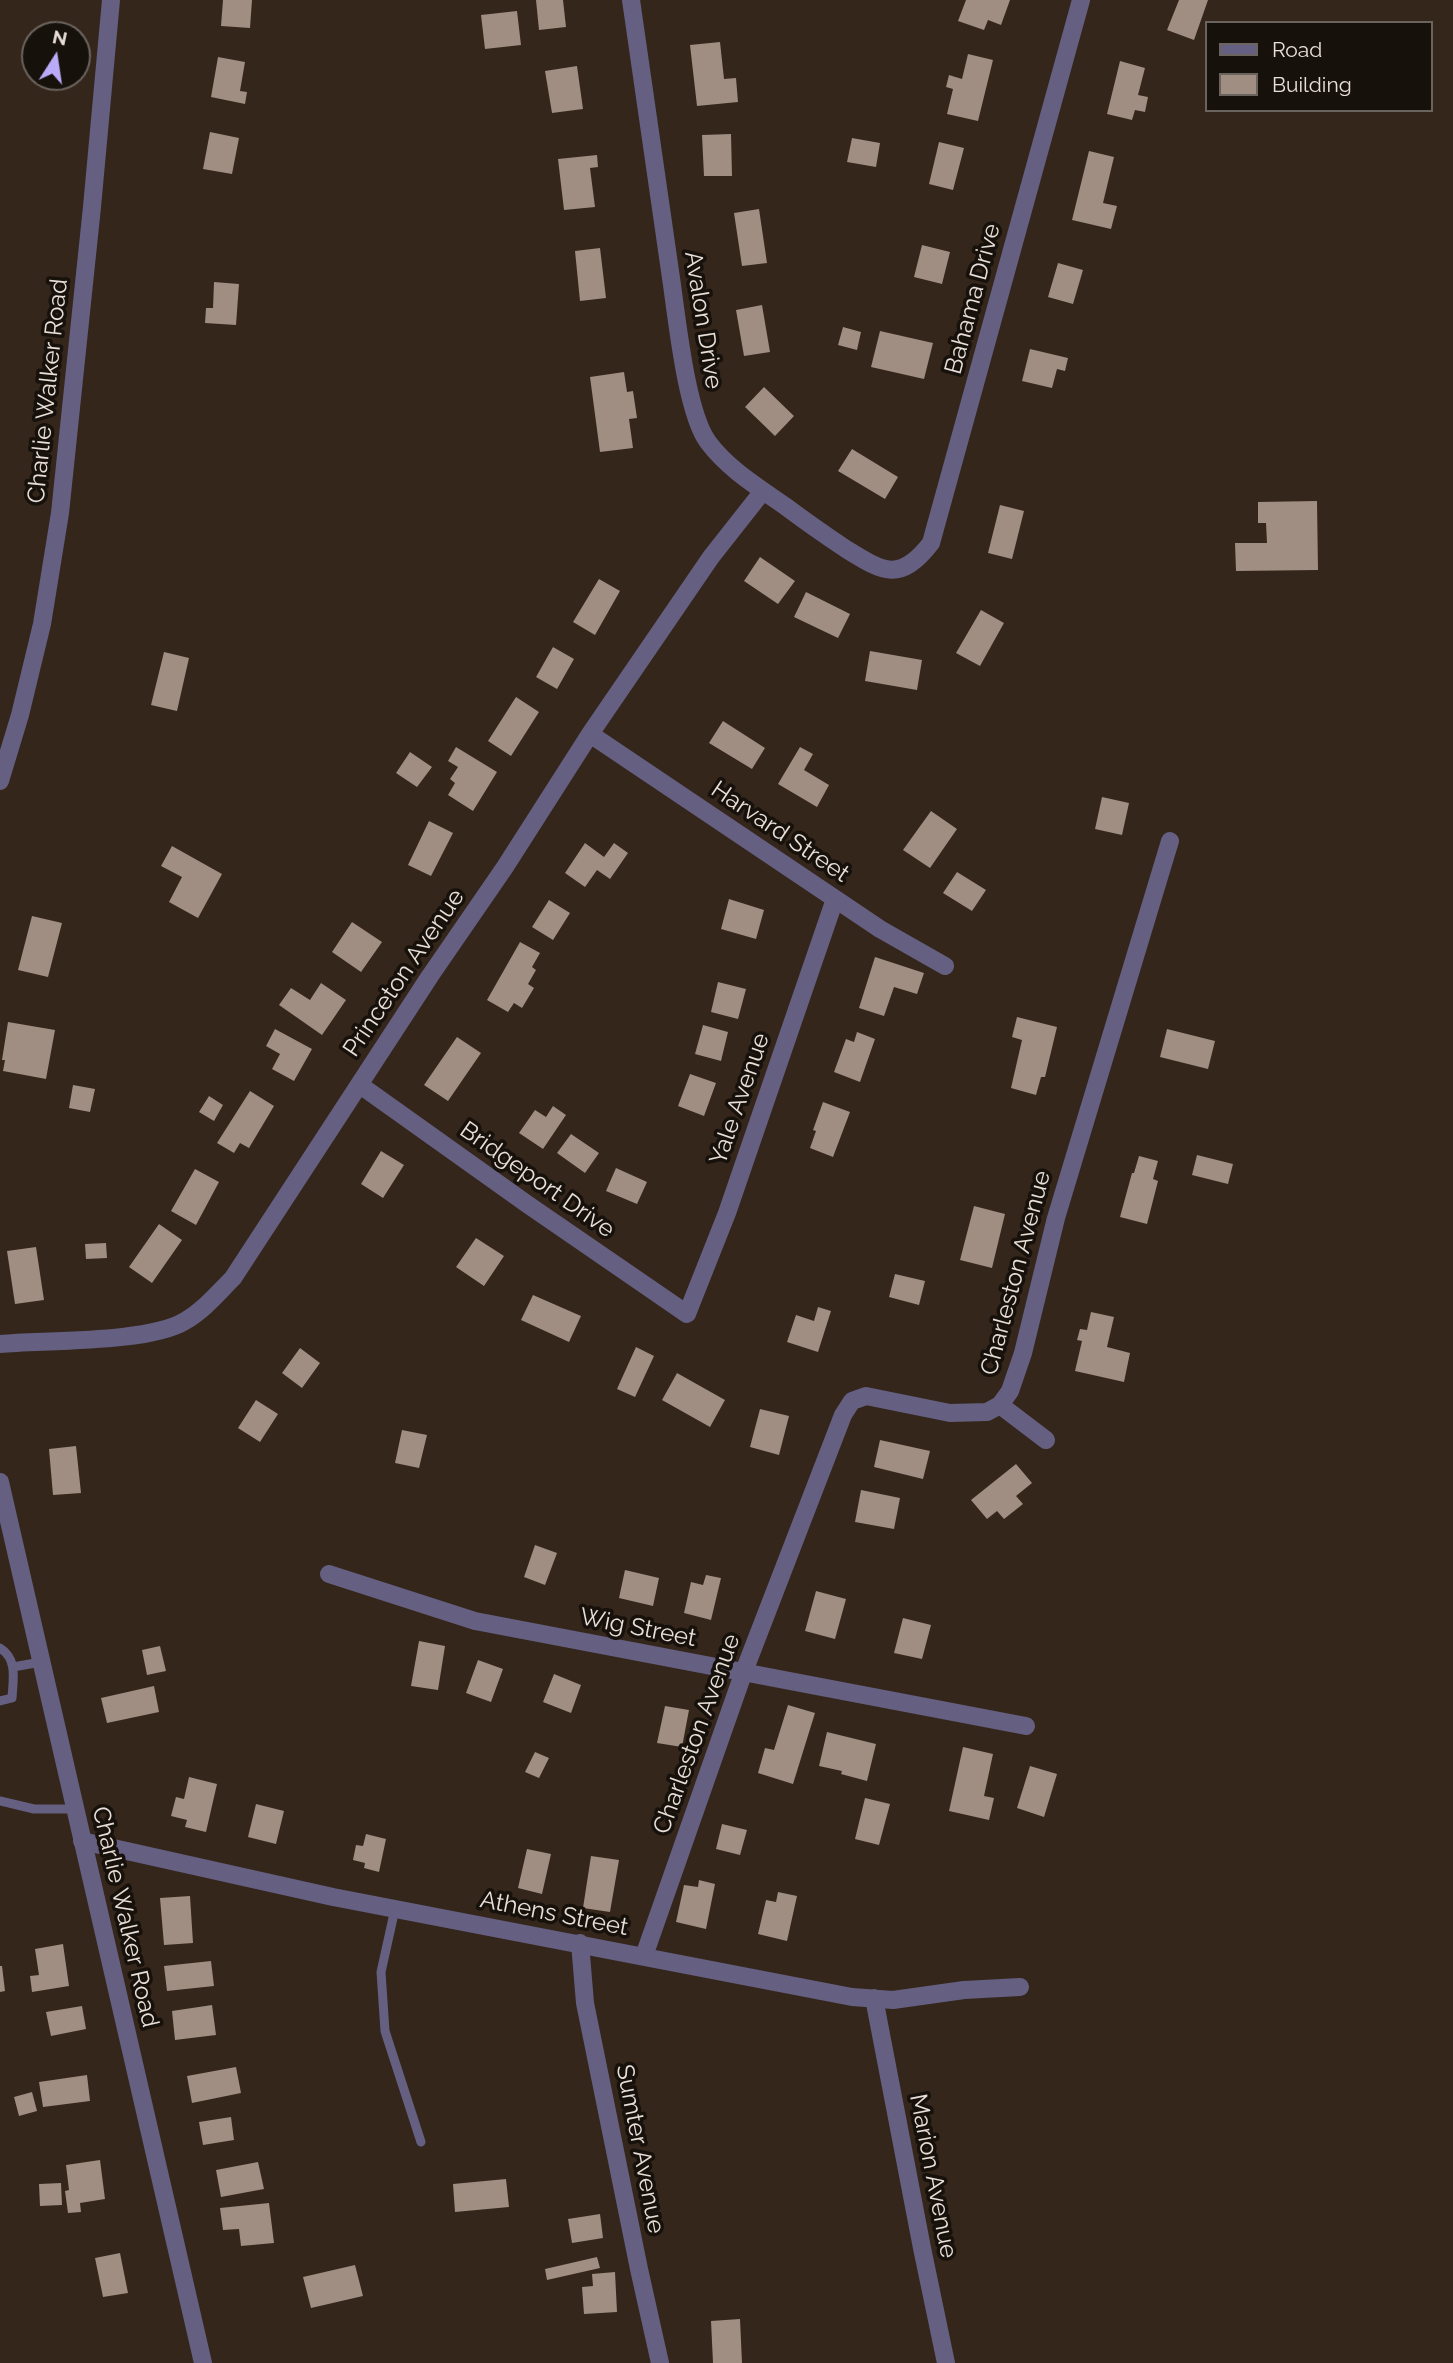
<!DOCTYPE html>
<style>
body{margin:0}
#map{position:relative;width:1453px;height:2363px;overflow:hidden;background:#34261b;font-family:Raleway,sans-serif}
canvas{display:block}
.legend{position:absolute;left:1205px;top:21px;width:228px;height:91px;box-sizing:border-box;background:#17110c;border:2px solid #6b635e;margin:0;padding:9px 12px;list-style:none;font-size:21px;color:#e9dfd8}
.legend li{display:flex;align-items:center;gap:14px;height:35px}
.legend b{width:35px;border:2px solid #6b635e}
.north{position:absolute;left:21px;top:21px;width:70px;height:70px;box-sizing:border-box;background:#17110c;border:2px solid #6b635e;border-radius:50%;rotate:12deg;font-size:19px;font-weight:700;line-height:28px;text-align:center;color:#e9dfd8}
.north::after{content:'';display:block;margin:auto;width:24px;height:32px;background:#b9abf7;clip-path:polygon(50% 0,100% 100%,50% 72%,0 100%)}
</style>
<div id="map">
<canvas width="1453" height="2363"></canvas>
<ul class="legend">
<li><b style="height:9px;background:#655f82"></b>Road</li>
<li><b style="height:19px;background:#9f8e81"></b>Building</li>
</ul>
<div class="north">N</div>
</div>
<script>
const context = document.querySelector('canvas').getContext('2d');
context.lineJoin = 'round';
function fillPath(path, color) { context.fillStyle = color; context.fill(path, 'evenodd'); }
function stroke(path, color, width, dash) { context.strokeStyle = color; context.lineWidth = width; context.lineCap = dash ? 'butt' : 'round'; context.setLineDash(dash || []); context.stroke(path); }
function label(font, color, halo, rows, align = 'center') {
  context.font = font + ' Raleway,sans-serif'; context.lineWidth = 7; context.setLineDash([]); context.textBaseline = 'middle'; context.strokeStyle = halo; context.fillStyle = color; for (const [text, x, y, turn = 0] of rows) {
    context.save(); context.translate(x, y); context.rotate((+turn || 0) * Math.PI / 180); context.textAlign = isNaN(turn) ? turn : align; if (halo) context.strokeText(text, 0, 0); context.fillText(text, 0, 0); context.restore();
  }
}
fillPath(new Path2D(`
 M223,0H252L250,28L221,26Z
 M536,0H563L566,27L539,30Z
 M966,0H1010L1001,25L988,20L984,30L958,21Z
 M1179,0H1208L1194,40L1167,30Z
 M517,11L521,45L485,49L481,15Z
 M720,42L724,79L736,78L738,102L697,106L690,45Z
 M968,54L993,60L978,121L947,114L953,89L946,87L949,75L962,79Z
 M218,57L245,62L240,91L247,92L245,104L211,97Z
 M1120,61L1145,68L1138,95L1148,97L1145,112L1135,110L1132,120L1107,114Z
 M577,66L583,109L552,113L545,71Z
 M210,132L239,138L232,174L203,169Z
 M731,134L732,176H704L702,135Z
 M852,138L880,143L876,167L847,162Z
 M939,142L964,148L953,190L929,184Z
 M1089,151L1114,157L1103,203L1117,206L1111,229L1072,220Z
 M597,155L598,167L590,168L595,207L564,210L558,159Z
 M759,209L767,263L742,266L734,213Z
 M922,245L950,252L942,284L914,277Z
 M600,248L606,298L580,301L575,251Z
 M1058,263L1083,270L1073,304L1048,297Z
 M214,282L239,284L236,325L205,323L206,308H213Z
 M762,305L770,352L744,356L736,310Z
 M843,327L861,332L857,350L838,345Z
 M880,331L933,343L924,379L871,367Z
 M1030,349L1068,358L1065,371L1057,369L1052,388L1022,381Z
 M624,372L627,392L633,391L637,418L629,419L633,448L600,452L590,377Z
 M764,387L794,416L775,436L745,407Z
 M852,449L898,477L885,499L838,471Z
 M1317,501L1318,570L1236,571L1235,543H1267L1266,523H1258V502Z
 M1000,505L1024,511L1012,559L988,553Z
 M760,557L795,581L778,604L744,581Z
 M599,579L620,591L595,635L573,622Z
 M806,592L850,614L838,638L794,617Z
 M981,610L1004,623L980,666L956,653Z
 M553,647L574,659L557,689L536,677Z
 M870,651L922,660L917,690L865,681Z
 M164,652L189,658L177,711L151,705Z
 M516,697L539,712L511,756L488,741Z
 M723,721L765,748L752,769L709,743Z
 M456,747L497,772L473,811L448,795L455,783L450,779L458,767L448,761Z
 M800,747L813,754L804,770L829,785L817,807L778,784Z
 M410,752L432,767L417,787L396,773Z
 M1102,797L1129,803L1122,835L1095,829Z
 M931,811L957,829L930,868L903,850Z
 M429,821L453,833L431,876L408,865Z
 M585,843L604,857L614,843L628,853L610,879L597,870L585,887L565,873Z
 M172,846L222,874L198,918L169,902L182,877L161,866Z
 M957,872L986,890L972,911L943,893Z
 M729,899L764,910L756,939L721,929Z
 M549,900L570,913L553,940L532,927Z
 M32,916L62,923L48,977L18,970Z
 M352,922L382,942L361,972L332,952Z
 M520,942L540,953L532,967L536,970L528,984L534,988L522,1008L514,1003L508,1012L487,1000Z
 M875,957L924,973L917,994L894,987L884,1016L859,1008Z
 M718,982L746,989L738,1019L711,1012Z
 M321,983L346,1000L322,1035L279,1005L291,988L310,1000Z
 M1017,1017L1057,1027L1045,1077H1041L1036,1095L1011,1088L1022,1040L1012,1037Z
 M8,1022L55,1030L46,1079L3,1071L5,1060H2Z
 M703,1025L728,1032L721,1061L695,1054Z
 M275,1029L312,1049L294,1081L272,1069L280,1054L266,1046Z
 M1167,1029L1215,1041L1208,1069L1160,1057Z
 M857,1032L875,1039L860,1082L834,1072L846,1039L854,1042Z
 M457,1037L481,1053L448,1101L424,1085Z
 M690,1074L716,1083L704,1116L678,1106Z
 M73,1085L95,1089L90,1112L69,1108Z
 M250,1091L274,1106L249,1148L240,1143L234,1153L217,1143Z
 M209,1096L223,1105L214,1121L199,1112Z
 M823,1102L850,1112L833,1157L810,1148L816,1131L813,1130Z
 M553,1106L566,1115L543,1149L519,1133L535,1110L546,1117Z
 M571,1134L599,1153L585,1173L557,1153Z
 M381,1151L404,1165L383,1198L361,1184Z
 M1197,1155L1233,1164L1228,1184L1192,1175Z
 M1139,1156L1158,1161L1153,1179L1158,1181L1147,1224L1120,1217L1132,1173H1134Z
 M616,1168L647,1182L637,1204L606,1191Z
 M195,1169L219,1182L196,1225L171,1211Z
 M974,1206L1005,1214L992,1268L960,1260Z
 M159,1224L182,1240L152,1283L129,1267Z
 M476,1238L504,1256L484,1286L456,1267Z
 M106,1243L107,1258L86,1259L85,1244Z
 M36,1247L44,1300L15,1304L7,1251Z
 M895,1274L925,1281L919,1305L889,1297Z
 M533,1295L581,1316L569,1342L521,1320Z
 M818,1307L831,1311L818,1352L787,1342L796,1315L814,1321Z
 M1091,1312L1114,1317L1107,1347L1130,1353L1124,1382L1075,1371L1082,1341L1077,1340L1080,1329L1087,1330Z
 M636,1347L654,1356L635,1397L617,1389Z
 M300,1348L320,1363L302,1388L282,1373Z
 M677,1373L725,1400L710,1427L662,1400Z
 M256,1400L278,1414L260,1442L238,1428Z
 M760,1409L789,1416L779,1455L750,1447Z
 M402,1430L427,1435L419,1468L395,1463Z
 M880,1440L930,1451L923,1479L874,1467Z
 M76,1446L81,1493L53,1495L49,1449Z
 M1016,1464L1032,1483L1016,1496L1023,1504L1004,1519L997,1511L987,1519L971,1500Z
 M861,1490L900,1498L894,1529L855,1522Z
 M535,1545L557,1553L545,1585L524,1577Z
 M625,1570L659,1578L653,1606L619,1598Z
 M706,1575L721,1578L711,1620L684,1613L691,1582L703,1585Z
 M816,1591L846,1599L835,1639L805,1631Z
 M903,1618L931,1625L922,1659L894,1653Z
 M419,1641L445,1646L438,1690L411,1686Z
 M160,1646L166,1671L147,1675L142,1650Z
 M478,1660L503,1669L491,1702L466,1693Z
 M554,1674L581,1685L571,1713L543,1702Z
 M154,1686L159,1712L107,1723L101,1698Z
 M788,1705L815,1713L793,1784L758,1773L765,1748L774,1750Z
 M665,1706L689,1710L682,1747L657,1743Z
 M827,1732L876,1744L867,1781L841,1774L842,1771L819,1766Z
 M963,1747L993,1754L984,1796L994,1798L989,1820L949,1811Z
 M535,1752L549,1758L539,1778L525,1772Z
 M1030,1766L1057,1774L1044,1817L1017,1808Z
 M189,1777L217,1784L206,1832L185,1827L187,1820L171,1816L176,1797L184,1799Z
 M865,1798L890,1804L879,1845L855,1839Z
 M256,1804L284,1811L276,1844L248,1837Z
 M722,1824L747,1830L740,1855L716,1849Z
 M366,1834L386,1839L379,1872L364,1868L365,1863L353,1860L356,1845L363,1846Z
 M527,1849L551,1854L542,1894L518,1888Z
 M591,1856L619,1860L610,1912L583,1908Z
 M699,1880L715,1884L706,1929L676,1922L684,1885L698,1887Z
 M778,1892L797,1896L787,1941L758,1934L766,1900L776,1902Z
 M190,1896L193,1943L164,1945L160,1898Z
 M63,1944L69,1986L32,1992L30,1976L39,1975L35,1949Z
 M211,1961L214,1986L167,1991L164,1966Z
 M0,1966H2L5,1991L0,1992Z
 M212,2005L216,2035L175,2040L172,2011Z
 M82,2006L86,2029L51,2036L46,2012Z
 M236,2067L241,2093L192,2103L187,2076Z
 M87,2075L90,2101L43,2107L39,2082Z
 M32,2092L37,2111L19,2116L14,2097Z
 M231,2117L234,2140L203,2145L199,2122Z
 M100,2160L105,2199L80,2203L81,2212L68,2213L65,2191L69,2190L66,2165Z
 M258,2162L264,2189L221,2197L216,2170Z
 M506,2179L509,2207L455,2212L453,2184Z
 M61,2183L62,2205L40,2206L39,2184Z
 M269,2203L274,2243L241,2246L239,2229L223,2230L220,2208Z
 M600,2214L603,2238L572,2243L568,2219Z
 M120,2253L128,2293L103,2297L95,2258Z
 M597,2257L600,2268L547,2280L545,2269Z
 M355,2265L363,2296L311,2308L303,2277Z
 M615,2272L617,2312L584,2314L582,2287L593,2286L592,2274Z
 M740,2319L742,2363H713L711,2321Z`), '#9f8e81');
stroke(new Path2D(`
 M0,1648C18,1659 13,1680 12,1698L0,1701
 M13,1667L41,1662
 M0,1801L34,1809H75
 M395,1909L381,1972L385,2031L421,2142`), '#655f82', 9);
stroke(new Path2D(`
 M631,0C644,93 658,185 671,278C677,318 686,412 708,442C728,469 758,487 785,506C805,521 825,535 846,549C883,572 900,583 931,543L1081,0
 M590,734L880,929L945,966
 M360,1085L527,1204L687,1314L727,1213L835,899
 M0,1344C46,1340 149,1343 185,1321C204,1310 218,1293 233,1278L430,976L505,867L590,734L711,557L763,491
 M1000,1405L1046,1440
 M329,1574L475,1621L1026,1726
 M82,1841L333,1897L852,1997L893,2000L964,1990L1020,1987
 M580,1943L585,2003L639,2269L660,2363
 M644,1956L743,1674L843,1415L852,1401L866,1396L950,1413L987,1412L1000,1405L1010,1391L1023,1353L1056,1218L1170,841
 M874,1998L922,2248L946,2363`), '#655f82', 18);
stroke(new Path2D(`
 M0,781L20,715L42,624L60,513L92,207L111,0
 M0,1482L203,2363`), '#655f82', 18);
label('24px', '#e9dfd8', '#17110c', [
 ["Bahama Drive",973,299,-75],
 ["Avalon Drive",703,320,81],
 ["Charlie Walker Road",48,391,-84],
 ["Harvard Street",780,832,34],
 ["Princeton Avenue",404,973,-56],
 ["Yale Avenue",740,1099,-71],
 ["Bridgeport Drive",537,1180,35],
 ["Charleston Avenue",1016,1273,-75],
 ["Wig Street",638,1628,11],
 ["Charleston Avenue",697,1734,-70],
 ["Athens Street",554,1914,11],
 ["Charlie Walker Road",125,1917,77],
 ["Sumter Avenue",640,2149,79],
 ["Marion Avenue",933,2176,79]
]);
</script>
